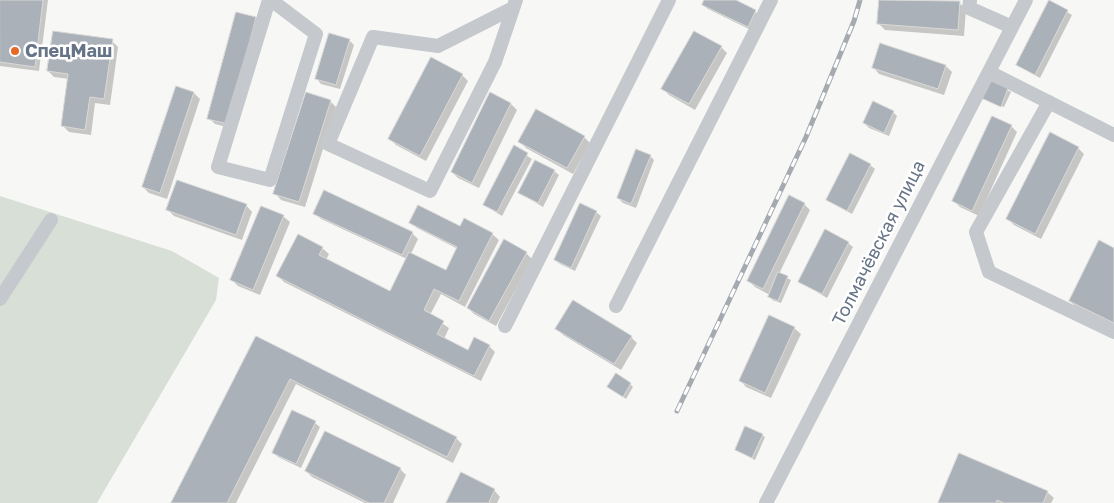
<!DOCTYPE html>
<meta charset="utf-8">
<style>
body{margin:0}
canvas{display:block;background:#f7f8f5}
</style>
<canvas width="1114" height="503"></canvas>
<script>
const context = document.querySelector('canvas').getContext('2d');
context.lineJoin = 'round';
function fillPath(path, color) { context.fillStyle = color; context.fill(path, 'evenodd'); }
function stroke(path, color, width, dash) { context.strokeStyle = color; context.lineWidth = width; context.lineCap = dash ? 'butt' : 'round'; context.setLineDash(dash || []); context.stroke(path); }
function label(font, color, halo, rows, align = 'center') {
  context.font = font + ' "Golos Text",sans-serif'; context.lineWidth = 5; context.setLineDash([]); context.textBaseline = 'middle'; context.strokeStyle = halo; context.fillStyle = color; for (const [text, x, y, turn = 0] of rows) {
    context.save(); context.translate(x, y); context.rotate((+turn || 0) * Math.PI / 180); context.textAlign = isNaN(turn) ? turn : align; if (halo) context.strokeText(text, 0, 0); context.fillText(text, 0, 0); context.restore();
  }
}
fillPath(new Path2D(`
 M0,196L172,251L219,278L216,300L97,503H0Z`), '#d8dfd6');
fillPath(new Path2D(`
 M0,0H48L39,71L0,66Z
 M706,0H733L760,15L753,31L708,9L703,5Z
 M880,0L959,3L966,9L964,36L885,30L879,24Z
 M1050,2L1072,15L1040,78L1017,65Z
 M236,13L256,18L262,24L234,129L215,124L209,118Z
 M349,40L354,45L340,89L321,84L317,79Z
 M112,41L118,47L110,105L95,103L91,135L69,132L63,126L69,79L54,77L48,71Z
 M721,47L727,53L695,110L669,95L663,89Z
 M946,66L952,72L944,95L879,74L873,67Z
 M462,75L468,81L426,161L396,145L390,139Z
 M990,82L1011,92L1004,107L983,98Z
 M194,93L200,99L167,199L149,193L143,187Z
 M490,94L511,104L517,110L479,188L458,178L452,172Z
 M330,101L336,107L305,207L281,200L275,193Z
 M893,112L897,116L889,136L869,128L864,123Z
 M1011,126L1017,132L979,216L960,207L954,201Z
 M584,137L590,143L573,174L526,148L520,142Z
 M514,147L532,159L502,216L484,205Z
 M1078,148L1084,154L1041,239L1014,225L1008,219Z
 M650,156L654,160L636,208L623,203L618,198Z
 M870,165L875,169L852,214L827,200Z
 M554,171L559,175L543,207L520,193Z
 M804,204L810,210L779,274L791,280L781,303L772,300L770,295L755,287L749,281Z
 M246,205L252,212L242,240L174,216L168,210Z
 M596,212L601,216L575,271L560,264L555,260Z
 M315,213L412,233L418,239L411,254L446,272L458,249L417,228L411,222L460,228L464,220L492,234L499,240L465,307L441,294L430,315L449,328L444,339L468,351L489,346L495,352L481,381L284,282L278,276L322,248L329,254L326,260L390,292L407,259L321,219Z
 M283,216L290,222L260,295L238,286L232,280Z
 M848,243L853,247L827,298L800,282Z
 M1114,249V325L1076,307L1070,301Z
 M526,253L532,259L496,326L474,314L468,308Z
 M794,328L801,334L771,398L746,387L740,380Z
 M557,329L631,337L637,343L621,370L563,335Z
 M256,337L456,438L462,444L453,463L296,384L236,503H173Z
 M630,384L633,387L626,399L609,387Z
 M292,412L315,423L320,427L301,468L278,457L274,453Z
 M762,435L765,437L755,460L736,450Z
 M400,469L406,475L393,503H365L312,477L306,471Z
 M494,490L500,497L497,503H447Z
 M1047,492L1054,498L1051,503H939Z`), '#0003');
const building = new Path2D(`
 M0,0H43L35,67L0,62Z
 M704,0H736L756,10L748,27L702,5Z
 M879,0L960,1L958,30L877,24Z
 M1049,0L1068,10L1035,75L1016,65Z
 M236,12L256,17L228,124L207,119Z
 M53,31L113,39L104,99L90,97L85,130L61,126L68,74L47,71Z
 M694,31L722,46L689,104L661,89Z
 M329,33L350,39L336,85L315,79Z
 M880,43L946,65L938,89L872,68Z
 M431,57L463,74L420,156L388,139Z
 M989,80L1008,88L1001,107L981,98Z
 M176,86L194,92L160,193L142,187Z
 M306,92L331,100L299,202L273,194Z
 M490,92L511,103L472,183L451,172Z
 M873,101L894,111L884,133L863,123Z
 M536,109L585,136L567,168L518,142Z
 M992,116L1012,125L972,211L952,201Z
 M1050,132L1079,147L1035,234L1006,219Z
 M514,145L528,153L497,212L483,205Z
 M636,149L651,155L631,204L617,198Z
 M850,153L871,164L847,211L826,200Z
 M535,160L555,170L538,203L518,193Z
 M177,180L247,204L236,235L166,210Z
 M324,190L413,232L402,255L313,214Z
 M789,195L805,203L763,289L747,281Z
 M580,203L597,211L571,268L554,260Z
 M418,205L460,226L464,218L493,233L459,301L434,289L424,310L444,321L437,334L468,350L474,337L490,345L474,376L276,276L298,234L323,247L319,255L390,291L409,252L446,270L457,247L409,223Z
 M261,206L284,215L253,290L230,280Z
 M825,229L849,242L822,294L798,282Z
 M504,239L527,252L489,321L467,308Z
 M1099,240L1114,248V323L1069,301Z
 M778,272L788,276L778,301L768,297Z
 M573,300L632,336L614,364L555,329Z
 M769,315L795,327L765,393L739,381Z
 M256,336L457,437L447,457L290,379L227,503H171Z
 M616,373L631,383L623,397L607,387Z
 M292,410L316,421L296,464L272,453Z
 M745,426L763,434L752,458L735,450Z
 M325,431L401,468L384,503H369L305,471Z
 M959,453L1048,491L1043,503H1004L997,500L996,503H938Z
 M461,472L495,489L489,502L491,503H446Z`);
fillPath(building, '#abb1b9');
stroke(building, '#d9d9d7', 1);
stroke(new Path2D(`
 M269,0L218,167L270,180L316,34L271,0
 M970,0L969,8L1012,27
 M513,8L438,46L373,37L328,144L430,191L495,62L516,0
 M989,72L1114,135
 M1049,102L976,232L989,272L1114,332
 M0,299L51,220
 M616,306L771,0
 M505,326L669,0
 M766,503L1026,0`), '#c5c8cc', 14);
const rail = new Path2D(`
 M677,411L806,137L854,21L860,0`);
stroke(rail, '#a5aab1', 5);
stroke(rail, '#fff', 3, [9]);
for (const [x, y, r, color] of [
 [15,51,5,"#e76925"]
]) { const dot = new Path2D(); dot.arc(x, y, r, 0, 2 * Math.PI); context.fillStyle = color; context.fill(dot); stroke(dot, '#fff', 2); }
label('bold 18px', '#667487', '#fff', [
 ["СпецМаш",25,51]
], 'left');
label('18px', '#667487', '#fff', [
 ["Толмачёвская улица",879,243,-63]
]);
</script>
